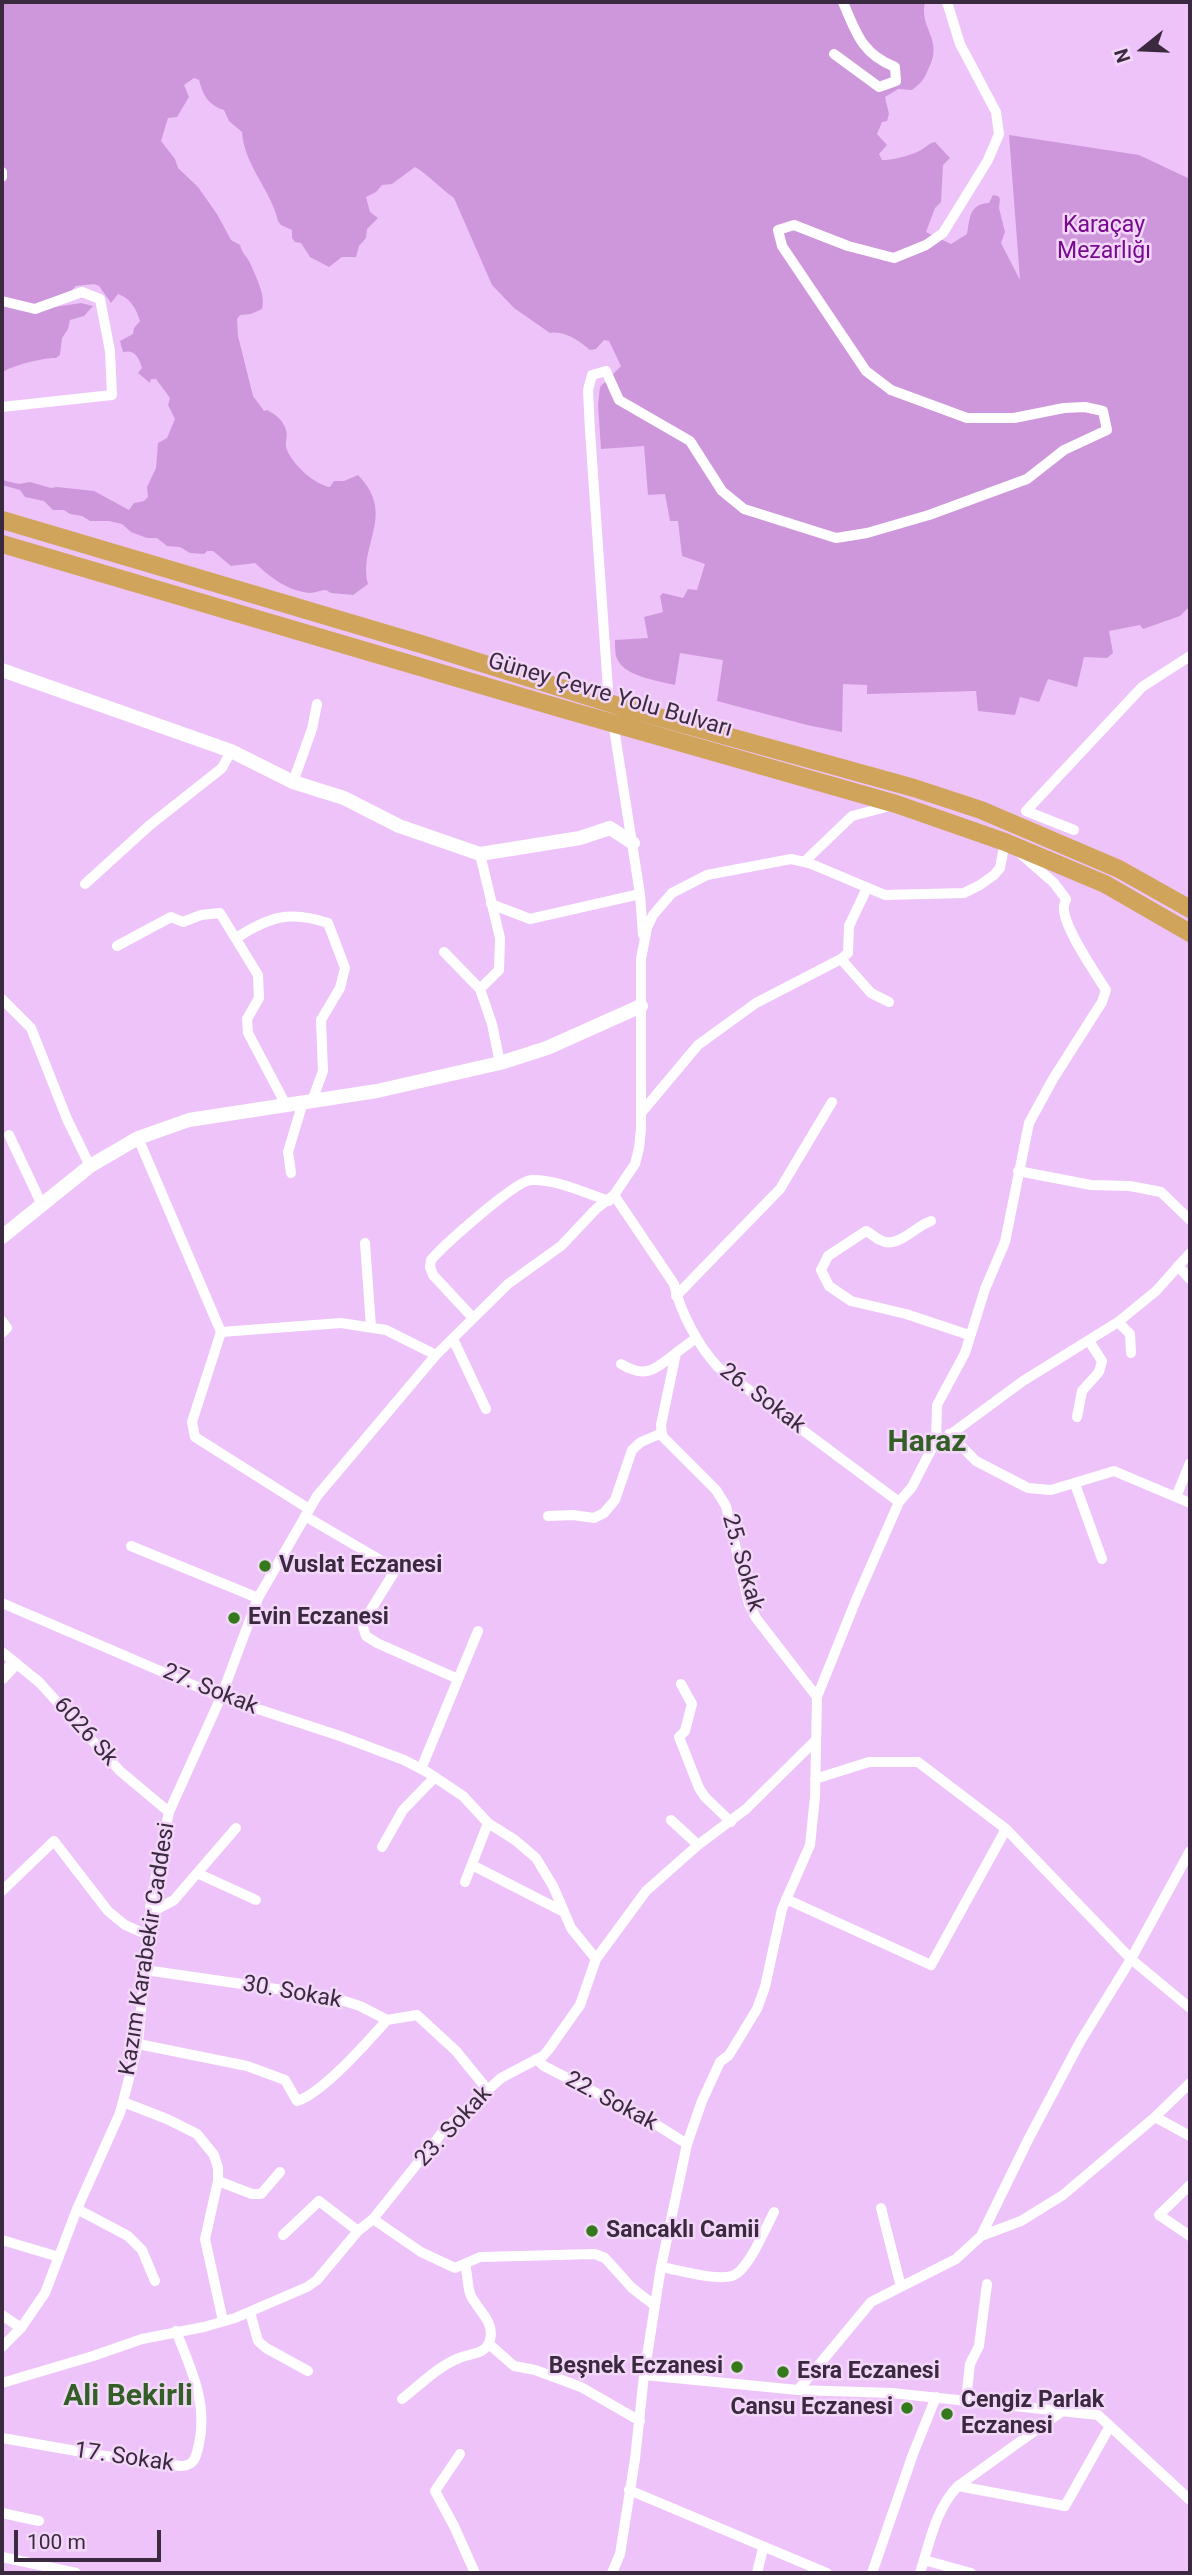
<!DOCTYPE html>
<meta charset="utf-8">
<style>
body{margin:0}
#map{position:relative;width:1192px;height:2575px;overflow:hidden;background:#eec3fa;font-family:Roboto,sans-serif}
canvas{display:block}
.frame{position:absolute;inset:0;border:4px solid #3b2a3f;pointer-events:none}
.north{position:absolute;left:1108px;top:14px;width:70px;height:70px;-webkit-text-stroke:5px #f2d7f8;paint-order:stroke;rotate:252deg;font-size:19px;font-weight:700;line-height:28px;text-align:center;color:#3b2a3f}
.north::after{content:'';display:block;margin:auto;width:24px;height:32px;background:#3b2a3f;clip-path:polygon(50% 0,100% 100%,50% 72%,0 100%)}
.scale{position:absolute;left:14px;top:2530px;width:147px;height:32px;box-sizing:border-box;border:4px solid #3b2a3f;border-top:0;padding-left:9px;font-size:21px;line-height:24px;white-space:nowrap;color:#3b2a3f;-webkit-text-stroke:5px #f2d7f8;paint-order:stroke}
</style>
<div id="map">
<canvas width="1192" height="2575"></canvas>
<div class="frame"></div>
<div class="north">N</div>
<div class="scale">100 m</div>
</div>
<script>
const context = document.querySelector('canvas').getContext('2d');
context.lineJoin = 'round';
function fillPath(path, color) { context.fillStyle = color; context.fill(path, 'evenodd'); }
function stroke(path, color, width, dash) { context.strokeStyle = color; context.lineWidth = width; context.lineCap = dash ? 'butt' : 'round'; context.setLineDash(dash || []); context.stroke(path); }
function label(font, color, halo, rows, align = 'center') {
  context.font = font + ' Roboto,sans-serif'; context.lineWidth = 5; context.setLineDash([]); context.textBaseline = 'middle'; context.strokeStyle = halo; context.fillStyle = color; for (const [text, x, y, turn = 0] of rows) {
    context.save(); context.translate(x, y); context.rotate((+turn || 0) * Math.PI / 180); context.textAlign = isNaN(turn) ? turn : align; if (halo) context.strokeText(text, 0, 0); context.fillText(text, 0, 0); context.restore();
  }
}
fillPath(new Path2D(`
 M2,2H925C919,27 941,38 931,63C924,78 926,79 912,90L898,89L885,97L889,114L887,121L882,122L877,134L887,145L879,154L882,160C890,161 912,155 919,151C926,148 927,144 935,142L950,158L943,165L941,202L935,208L926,232L951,244L967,234C970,218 969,204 989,203L993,195L998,196L1000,199L999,208L1005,232L1001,243L1020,280L1009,135L1139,155L1190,179V606L1180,616L1143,629L1140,625L1109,631L1113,653L1107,658L1084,657L1077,687L1048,679L1039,702L1020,697L1015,715L978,711L976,691L867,694V685L843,684L842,732L807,725L717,701L723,660L680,653L675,685C658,681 621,676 616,656C615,651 615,645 615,640L648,638L644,617L663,612L660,596L663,593L683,598L688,589L697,590L705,564L682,556L678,521H670L665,494L648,495L644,446L601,449L598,405L600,387L621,366L609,341L604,340L596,349L590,350C580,341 564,330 550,333L514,308L492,285L454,198C440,188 430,176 415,167L392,184L382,185L376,192L366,197L370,212L378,218L367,229L366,238L359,246L356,257H342L329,267L310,257L301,243L295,242L292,238V230L281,225L278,221C271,190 244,165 242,132L229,121L224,110C208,105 203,95 199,80L194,78L184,85L189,97L177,117L168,118L161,141L175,159L178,168L198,187L217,214L231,240L240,245C242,254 248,257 251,265C256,277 266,296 262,309L251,314L240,315L237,319L238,336L253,396L264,411L267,410C275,414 284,421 286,430C288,435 285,442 286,447C290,462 314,485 330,487L334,481H344L358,475C397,515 358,544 368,584L353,595L331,593L326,590C320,590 316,593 310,593C288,591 271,578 255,563L231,566L213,551H207L204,554L190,553L180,547L167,546L157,538H147L131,532L122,524L109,521H90L82,516L70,514L64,510H53L44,501L25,497L20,490L2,485V480L19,484L30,482L51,488L57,487L94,491L129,510L134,503L144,501L148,497L147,487L156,468L158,443L167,438L175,419L168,405L170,398L156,379H151L150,383L138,373L142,368C139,358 135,349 123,352L120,341L133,334L134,328L140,321C136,308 130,298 118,294L111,303L99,286L94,284L76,286L55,307L81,303L93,306L84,316L70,320L68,329L62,338L60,355L56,358C46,357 8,366 2,373Z`), '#ce97dc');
stroke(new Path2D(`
 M834,54L879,87L896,81L895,67C862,54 856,33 843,2
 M2,172V177
 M2,301L35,309L82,292L100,299L110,351L112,395L2,407
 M609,704L590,431L588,390L592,375L606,371L619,400L690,441L722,491L744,509L836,538L867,533L929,515L1027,479L1064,450L1107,430L1103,411L1085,407L1064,408L1014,418H967L891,390L866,371L782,246L778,230L794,225L848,246L894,258L926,245L943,233L988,160L999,134L996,112L960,44L947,2
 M613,722L640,894L643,935
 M293,782L312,729L317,704
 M1074,830L1026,811L1142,687L1190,656
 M480,854L500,938L499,970L480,989
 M805,861L852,816L890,806
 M85,884L150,825L222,768L231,751
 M491,904L530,919L640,894
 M236,938C269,917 289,910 328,923L345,968L340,988L321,1020L323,1071L312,1101
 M117,946L171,917L183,922L201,915L220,913L258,975L259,998L247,1019L248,1033L286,1105
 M444,952L480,989L492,1024L500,1063
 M841,959L871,993L889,1002
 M2,999L31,1028L67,1119L90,1166
 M641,1113L698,1045L756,1003L841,959L848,953L849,926L867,888
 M9,1135L42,1205
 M138,1138L221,1332L192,1422L195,1437L309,1509
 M1018,1171L1091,1185L1130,1186L1161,1192L1190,1220
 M291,1173L288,1152L303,1102
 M614,1195L674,1284C680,1312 699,1347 718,1367L899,1502
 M931,1221C915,1226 897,1250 880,1240C875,1238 871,1233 866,1231L828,1256L821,1270L829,1286L851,1301L906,1314L969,1335
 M365,1243L371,1327
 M1178,1266L1190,1279
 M676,1296L780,1189L832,1102
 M473,1318L433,1275L430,1267L431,1260C443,1246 515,1181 531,1180C556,1179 585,1193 609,1201
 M2,1321L7,1328L2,1333
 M1118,1322L1130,1334L1131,1353
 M221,1332L341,1323L386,1330L436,1355
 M696,1338L676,1353L661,1425L662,1436L716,1490L726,1506L749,1604L756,1618L817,1697
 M453,1339L486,1409
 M621,1364C646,1379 654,1370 676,1353
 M1077,1417L1082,1391L1099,1372L1102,1361L1089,1341
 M949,1434L976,1461L1028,1488L1051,1490L1114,1471L1190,1503
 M936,1444L937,1405L965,1353L985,1289L1005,1242L1029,1123L1053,1079L1102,1002L1106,990C1095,973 1065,929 1064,910C1063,907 1065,903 1066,899L1054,883L1021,854
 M1075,1484L1102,1559
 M1176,1497L1190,1463
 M305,1516L387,1564L393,1574L362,1624L366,1636L377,1643L458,1679
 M548,1516L573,1515L594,1518L604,1513L615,1500L632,1450L641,1442L662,1433
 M131,1546L258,1598
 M2,1603L221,1697L340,1736L404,1760L427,1772L463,1796L488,1823L515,1840L536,1858L553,1886L571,1928L596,1959
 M2,1652L39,1682L120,1771L169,1812
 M681,1684L692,1704L685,1731L679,1737L699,1788L705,1797L731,1822
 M421,1769L478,1631
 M815,1779L869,1762H918L1006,1829L1131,1959L1190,2008
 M671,1820L698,1845
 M382,1847L403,1810L435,1777
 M472,1865L562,1911
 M199,1874L256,1900
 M465,1882L488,1823
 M2,1891L54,1841L108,1911L125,1925L148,1935
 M786,1899L931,1965L1006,1829
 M150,1913L174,1900L236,1828
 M145,1970L332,1997L360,2006L387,2020L417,2015L456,2051L487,2089
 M138,2044L247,2066L285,2080L297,2101C322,2094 368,2041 387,2020
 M536,2059L544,2066L652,2122L687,2144
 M123,2102L167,2119L197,2134L214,2155L218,2168V2181L205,2239L223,2321
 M1155,2117L1190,2136
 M218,2181L252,2194H261L280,2172
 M1190,2185L1159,2215L1190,2236
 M881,2208L901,2287
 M77,2209L128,2236L142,2250L155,2281
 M373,2219L421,2252L455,2268L480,2257L595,2254L605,2258L632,2288L654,2305
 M283,2235L319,2201L358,2231
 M981,2236L1021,2221L1063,2195L1155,2117L1190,2083
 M2,2240L59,2257
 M661,2267C679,2270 715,2281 732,2276C748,2271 766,2227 774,2212
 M250,2312L258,2341L266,2348L308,2371
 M2,2315L21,2328
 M489,2344L514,2366L535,2370L581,2387L640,2421
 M2,2347L21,2328L45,2293L77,2209L120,2113L138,2044L151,1900L169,1812L221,1697L258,1598L317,1496L436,1355L508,1284L561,1246L596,1209L614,1195L635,1164L639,1148L641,1129V959L647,928L653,915L672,893L707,875L791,859L809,863L885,895L964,893L980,885L994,875L1000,868L1005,842L1007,843
 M644,2375L798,2390L892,2393L1098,2415L1190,2500
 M2,2383L93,2356L142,2339L204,2327L235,2318L307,2287L317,2280L358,2231L373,2219L445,2129L501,2078L543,2056L549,2049L580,2005L596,1959L646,1891L698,1845L746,1809L816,1740
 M798,2390L871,2302L956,2259L981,2236L1029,2138L1080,2042L1131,1959L1190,1851
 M402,2399C420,2385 437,2367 459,2358C470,2353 486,2355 490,2340C495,2322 478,2310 471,2296C467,2288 468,2274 465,2265
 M966,2400L970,2364L979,2346L987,2284
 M2,2438L105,2456L180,2466C195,2466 196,2457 199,2444C208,2403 191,2369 176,2331
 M460,2454L435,2491L454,2526L475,2573
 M958,2486L1065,2506L1110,2426
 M629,2490L827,2573
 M2,2513L39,2521
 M2,2557L76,2573
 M924,2560L971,2573
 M612,2573L620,2554L635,2459L644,2375L661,2267L687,2144L702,2101L720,2062L729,2055L757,2009L765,1987L782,1909L810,1845L815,1797L817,1697L856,1600L899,1502L912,1487L932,1448L1023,1381L1118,1322L1156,1291L1190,1253
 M757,2573L763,2548
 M872,2573L913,2454L936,2397
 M920,2573C930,2542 935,2510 958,2486L1064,2410`), '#fff', 10);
stroke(new Path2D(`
 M2,670L231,751L293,782L344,798L399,826L480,854L580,838L610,828L633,843
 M2,1237L90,1166L138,1138L189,1120L377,1091L500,1063L547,1048L641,1006
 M2,1677L14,1664`), '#fff', 14);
stroke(new Path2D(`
 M2,520L421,644L622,707L914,788L981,810L1119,869L1190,909
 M2,544L556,707L896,804L1005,842L1105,884L1190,933`), '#d0a55b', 18);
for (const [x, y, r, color] of [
 [265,1566,7,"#34791c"],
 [234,1618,7,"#34791c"],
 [592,2231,7,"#34791c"],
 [737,2367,7,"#34791c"],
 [783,2372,7,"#34791c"],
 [907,2408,7,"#34791c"],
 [947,2414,7,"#34791c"]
]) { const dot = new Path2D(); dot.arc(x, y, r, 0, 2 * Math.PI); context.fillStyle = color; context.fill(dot); stroke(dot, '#f2d7f8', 2.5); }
label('23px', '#790a90', '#f2d7f8', [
 ["Karaçay",1104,226],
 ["Mezarlığı",1104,252]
]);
label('23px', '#3b2a3f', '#f2d7f8', [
 ["Güney Çevre Yolu Bulvarı",610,696,16],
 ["26. Sokak",762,1399,37],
 ["25. Sokak",742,1563,74],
 ["27. Sokak",210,1690,22],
 ["6026 Sk",85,1732,48],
 ["Kazım Karabekir Caddesi",148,1949,-81],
 ["30. Sokak",292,1993,10],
 ["22. Sokak",611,2102,28],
 ["23. Sokak",454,2127,-47],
 ["17. Sokak",124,2458,8]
]);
label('bold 23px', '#3b2a3f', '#f2d7f8', [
 ["Vuslat Eczanesi",279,1566],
 ["Evin Eczanesi",248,1618],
 ["Sancaklı Camii",606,2231],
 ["Beşnek Eczanesi",723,2367,"right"],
 ["Esra Eczanesi",797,2372],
 ["Cengiz Parlak",961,2401],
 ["Eczanesi",961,2427],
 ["Cansu Eczanesi",893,2408,"right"]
], 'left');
label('bold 30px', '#335f26', '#f2d7f8', [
 ["Haraz",927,1443],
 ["Ali Bekirli",128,2397]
]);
</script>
